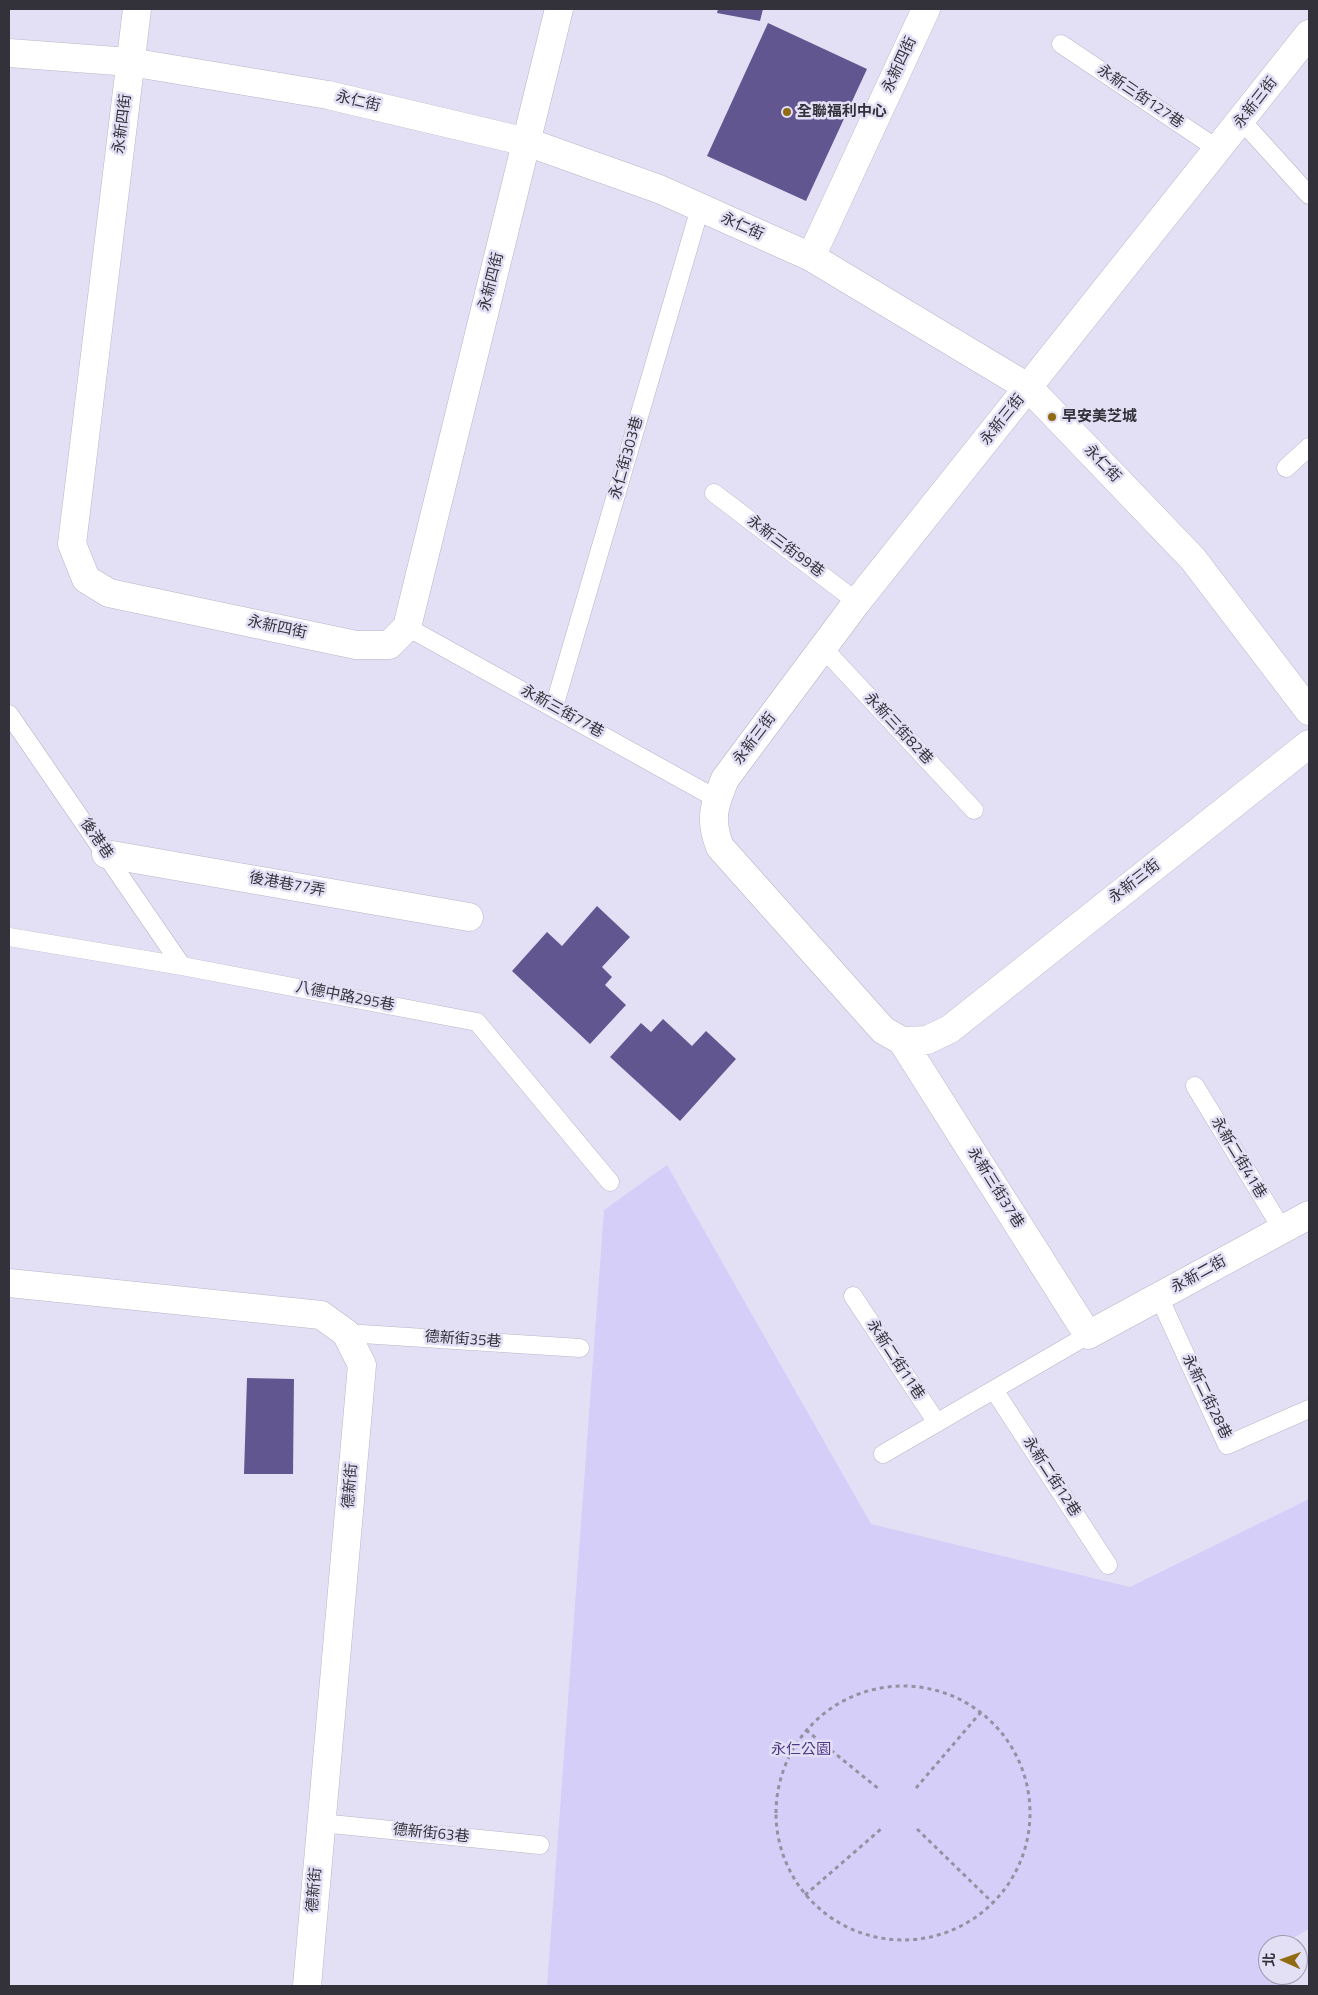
<!DOCTYPE html>
<meta charset="utf-8">
<style>
body{margin:0}
#map{position:relative;width:1318px;height:1995px;overflow:hidden;background:#e3e0f5;font-family:"Titillium Web","Noto Sans TC",sans-serif}
canvas{display:block}
.frame{position:absolute;inset:0;border:10px solid #33323a;pointer-events:none}
.north{position:absolute;left:1258px;top:1935px;width:50px;height:50px;box-sizing:border-box;background:#e3e0f5;border:1px solid #9d9aaa;border-radius:50%;rotate:272deg;font-size:14px;font-weight:700;line-height:20px;text-align:center;color:#33323a}
.north::after{content:'';display:block;margin:auto;width:18px;height:22px;background:#916b11;clip-path:polygon(50% 0,100% 100%,50% 72%,0 100%)}
</style>
<div id="map">
<canvas width="1318" height="1995"></canvas>
<div class="frame"></div>
<div class="north">北</div>
</div>
<script>
const context = document.querySelector('canvas').getContext('2d');
context.lineJoin = 'round';
function fillPath(path, color) { context.fillStyle = color; context.fill(path, 'evenodd'); }
function stroke(path, color, width, dash) { context.strokeStyle = color; context.lineWidth = width; context.lineCap = dash ? 'butt' : 'round'; context.setLineDash(dash || []); context.stroke(path); }
function label(font, color, halo, rows, align = 'center') {
  context.font = font + ' "Titillium Web","Noto Sans TC",sans-serif'; context.lineWidth = 5; context.setLineDash([]); context.textBaseline = 'middle'; context.strokeStyle = halo; context.fillStyle = color; for (const [text, x, y, turn = 0] of rows) {
    context.save(); context.translate(x, y); context.rotate((+turn || 0) * Math.PI / 180); context.textAlign = isNaN(turn) ? turn : align; if (halo) context.strokeText(text, 0, 0); context.fillText(text, 0, 0); context.restore();
  }
}
fillPath(new Path2D(`
 M667,1165L871,1524L1130,1587L1309,1499V1929L1293,1938L1292,1945H1268V1975H1291V1986H547L604,1210Z`), '#d5cef8');
fillPath(new Path2D(`
 M718,9H763L760,21L717,13Z
 M768,23L867,69L806,201L707,156Z
 M597,906L630,937L602,967L612,977L605,985L626,1005L590,1044L512,971L547,932L562,946Z
 M663,1019L692,1046L706,1031L736,1059L680,1121L610,1057L641,1023L651,1032Z
 M247,1378L294,1379L293,1474H244Z`), '#625691');
const lane = new Path2D(`
 M1061,44L1219,150
 M1242,121L1309,195
 M1286,468L1309,447
 M714,493L857,602
 M407,627L717,799
 M823,648L974,810
 M554,707L700,208
 M9,714L182,966
 M9,937L182,966L477,1022L610,1182
 M1195,1086L1282,1229
 M853,1296L937,1423
 M1159,1297L1227,1445L1309,1409
 M346,1333L580,1348
 M994,1390L1108,1565
 M883,1454L1088,1335
 M321,1823L540,1845`);
const street = new Path2D(`
 M137,9L72,544L86,579L109,593L356,645H389L407,627L559,9
 M1309,34L857,602L725,779C714,806 709,819 720,847L883,1030L902,1041L927,1040L950,1029L1309,744
 M811,257L926,9
 M106,854L469,917
 M902,1041L1088,1335L1309,1215
 M9,1283L321,1315L346,1333L362,1365L307,1986`);
const secondary = new Path2D(`
 M9,53L130,62L328,95L527,142L659,189L811,257L1029,388L1193,559L1309,711`);
stroke(lane, '#b8b5c8', 19);
stroke(street, '#b8b5c8', 29);
stroke(secondary, '#b8b5c8', 29);
stroke(new Path2D(`
 M776 1813a127 127 0 1 1 254 0a127 127 0 1 1-254 0Z
 M806,1730L880,1790
 M916,1788L981,1712
 M917,1829L993,1903
 M805,1895L881,1829`), '#9491a1', 3, [4, 4]);
stroke(lane, '#fff', 18);
stroke(street, '#fff', 28);
stroke(secondary, '#fff', 28);
for (const [x, y, r, color] of [
 [787,112,5,"#916b11"],
 [1052,417,5,"#916b11"]
]) { const dot = new Path2D(); dot.arc(x, y, r, 0, 2 * Math.PI); context.fillStyle = color; context.fill(dot); stroke(dot, '#e3e0f5', 2); }
label('15px', '#33323a', '#e3e0f5', [
 ["永新四街",900,65,-65],
 ["永新三街127巷",1140,97,34],
 ["永仁街",358,102,13],
 ["永新三街",1256,103,-52],
 ["永新四街",123,124,-83],
 ["永仁街",742,227,24],
 ["永新四街",492,282,-76],
 ["永新三街",1003,420,-51],
 ["永仁街303巷",627,458,-74],
 ["永仁街",1102,464,46],
 ["永新三街99巷",785,547,37],
 ["永新四街",277,628,12],
 ["永新三街77巷",562,712,29],
 ["永新三街82巷",898,729,47],
 ["永新三街",755,739,-53],
 ["後港巷",96,839,56],
 ["永新三街",1135,882,-38],
 ["後港巷77弄",287,885,10],
 ["八德中路295巷",345,997,11],
 ["永新二街41巷",1238,1158,59],
 ["永新三街37巷",995,1188,58],
 ["永新二街",1199,1275,-29],
 ["德新街35巷",463,1340,4],
 ["永新二街11巷",895,1360,57],
 ["永新二街28巷",1206,1397,64],
 ["永新二街12巷",1051,1477,57],
 ["德新街",351,1486,-85],
 ["德新街63巷",431,1834,6],
 ["德新街",315,1890,-85]
]);
label('bold 15px', '#33323a', '#e3e0f5', [
 ["全聯福利中心",797,112],
 ["早安美芝城",1062,417]
], 'left');
label('15px', '#4d3985', '#e3e0f5', [
 ["永仁公園",801,1750]
]);
</script>
